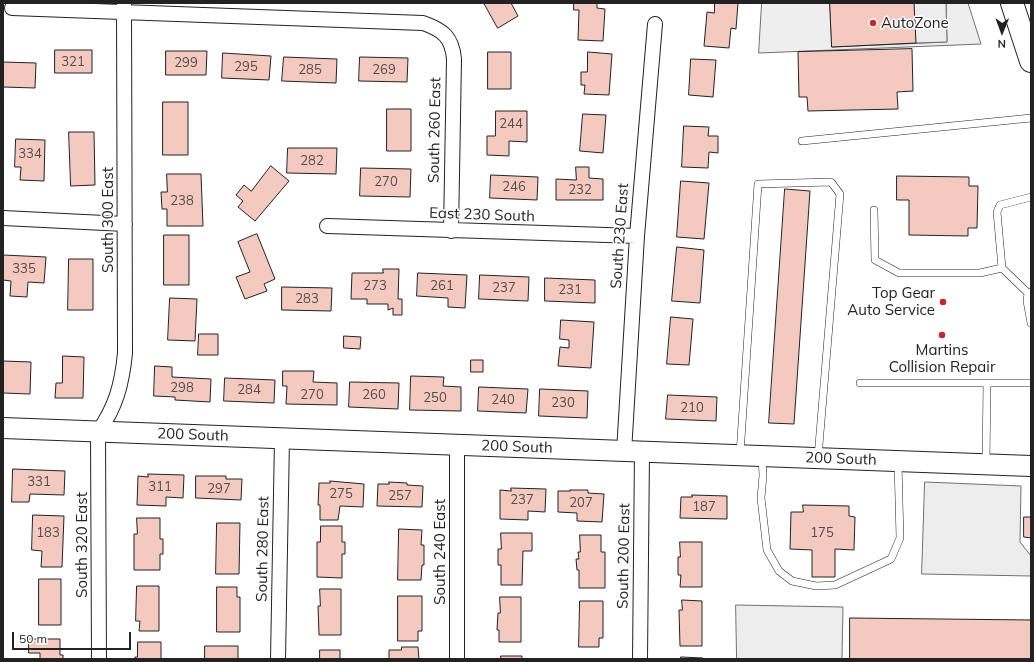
<!DOCTYPE html>
<style>
body{margin:0}
#map{position:relative;width:1034px;height:662px;overflow:hidden;background:#fff;font-family:Mulish,sans-serif}
canvas{display:block}
.frame{position:absolute;inset:0;border:4px solid #222;pointer-events:none}
.north{position:absolute;left:982px;top:12px;width:40px;height:40px;-webkit-text-stroke:3px #fff;paint-order:stroke;rotate:181deg;font-size:11px;font-weight:700;line-height:16px;text-align:center;color:#222}
.north::after{content:'';display:block;margin:auto;width:14px;height:18px;background:#222;clip-path:polygon(50% 0,100% 100%,50% 72%,0 100%)}
.scale{position:absolute;left:12px;top:632px;width:119px;height:18px;box-sizing:border-box;border:2px solid #222;border-top:0;padding-left:5px;font-size:12px;line-height:14px;white-space:nowrap;color:#222;-webkit-text-stroke:3px #fff;paint-order:stroke}
</style>
<div id="map">
<canvas width="1034" height="662"></canvas>
<div class="frame"></div>
<div class="north">N</div>
<div class="scale">50 m</div>
</div>
<script>
const context = document.querySelector('canvas').getContext('2d');
context.lineJoin = 'round';
function fillPath(path, color) { context.fillStyle = color; context.fill(path, 'evenodd'); }
function stroke(path, color, width, dash) { context.strokeStyle = color; context.lineWidth = width; context.lineCap = dash ? 'butt' : 'round'; context.setLineDash(dash || []); context.stroke(path); }
function label(font, color, halo, rows, align = 'center') {
  context.font = font + ' Mulish,sans-serif'; context.lineWidth = 3; context.setLineDash([]); context.textBaseline = 'middle'; context.strokeStyle = halo; context.fillStyle = color; for (const [text, x, y, turn = 0] of rows) {
    context.save(); context.translate(x, y); context.rotate((+turn || 0) * Math.PI / 180); context.textAlign = isNaN(turn) ? turn : align; if (halo) context.strokeText(text, 0, 0); context.fillText(text, 0, 0); context.restore();
  }
}
const green = new Path2D(`
 M762,3H830L832,47L947,42L946,3H968L981,44L759,53Z`);
fillPath(green, '#eee');
stroke(green, '#6f6f6f', 1);
const parking = new Path2D(`
 M914,3H946L947,42L916,43Z
 M925,482L1021,486L1020,542L1031,556V576L922,574Z
 M736,605L843,607L842,659H737Z`);
fillPath(parking, '#ededed');
stroke(parking, '#6f6f6f', 1);
const building = new Path2D(`
 M484,3H511L518,16L498,28Z
 M574,3H597V8L605,9L603,41L578,40L579,10H574Z
 M715,3H738L736,29L731,28L729,48L704,46L707,12L714,13Z
 M830,3H914L916,43L832,47Z
 M912,49L913,91L897,92L898,109L808,111L807,97H799L798,52Z
 M55,50H92V73H55Z
 M166,51H207L206,75H166Z
 M488,52H511V89H488Z
 M588,52L612,54L609,95L584,94L585,85H581V72H587Z
 M223,53L271,56L269,80L222,78Z
 M284,57L337,59L336,83L282,81Z
 M360,57L408,58L407,82L359,81Z
 M691,59L716,60L713,97L689,95Z
 M3,62L36,63L35,88L3,87Z
 M163,102H188V155H163Z
 M387,109H411V151H387Z
 M496,111H527V142L509,141V156L487,155V136H495Z
 M583,114L606,115L603,153L580,151Z
 M684,126L709,127L708,136H718V153L709,152L708,168L682,167Z
 M69,132H94L95,185L71,186Z
 M16,139L45,140L44,181L20,180L21,167H15Z
 M288,148H337L336,174L287,173Z
 M271,166L289,181L255,221L238,207L243,201L236,195L244,185L251,191Z
 M576,167H589V178L603,179V200H556V179L576,180Z
 M361,168L411,169L410,197L360,196Z
 M167,174H201L203,226H167V209H162L161,192H167Z
 M491,175L538,177L537,200L490,198Z
 M897,176L969,177V186H978L977,228H968V236L909,235V200H897Z
 M681,181L709,183L704,239L677,237Z
 M785,189L810,191L794,424L769,423Z
 M257,234L275,279L264,284L267,291L245,299L236,277L250,272L238,242Z
 M164,235H189V285H164Z
 M677,247L704,250L700,303L672,301Z
 M3,255L46,257L44,283L28,282L27,297L10,296L11,281L3,280Z
 M69,259H93V310H68Z
 M383,269H399L398,299H402V315H393V308L388,310V304H367V299H351L352,273H383Z
 M418,273L467,275L465,308L448,307V298L417,296Z
 M480,275L529,277L528,301L479,299Z
 M545,278L595,280V303L545,301Z
 M282,287L332,288L331,311L282,310Z
 M170,298L197,299L195,341L168,340Z
 M671,317L693,319L689,365L667,364Z
 M561,320L594,322L591,368L558,366L560,347L569,348V340L560,339Z
 M199,334H218V355H198Z
 M344,336L361,337L360,349L344,348Z
 M63,356L84,357L83,398H55L56,383H62Z
 M471,360H483V372H471Z
 M3,361L31,362L30,394L3,393Z
 M155,366L172,367V377L211,379L210,402L175,400V397L154,396Z
 M283,371H314L313,382L337,383V405L286,404L287,386H283Z
 M411,376L444,377L443,386L461,387V411L410,410Z
 M225,378L275,380L274,403L224,401Z
 M350,382L399,383L398,409L349,407Z
 M479,387L528,389L526,413L478,411Z
 M540,389L588,391L587,418L539,416Z
 M668,395L717,397L716,421L666,419Z
 M13,469L65,471L64,495L30,494L29,502H12Z
 M148,474L184,475L183,498L166,497V506L137,505L138,476L148,477Z
 M196,476H226V479H242L241,500L196,498Z
 M330,481L364,484L363,507L340,506L338,520H320V505H318L319,483H330Z
 M389,482L407,483V485L423,486L422,507L377,506L378,484H389Z
 M511,488L546,489L545,512L528,511V520L500,519V490L511,491Z
 M570,490H588V493L604,494L602,522L577,521V513L558,512V491H570Z
 M692,495L727,496V519L680,518L681,497H692Z
 M803,505L849,506V516L855,517L854,550L835,549V577H812V550L790,549L791,512H803Z
 M33,515L64,516L62,567H41L42,551L32,550Z
 M1024,517H1031V538L1024,537Z
 M137,518H160V539H163V554H160V570H134V534H137Z
 M217,523H240L239,574H216Z
 M321,526H342V542H345V554H342V578L317,577V542H320Z
 M399,529L422,530L421,545H424V565H422L421,580H398Z
 M501,533H532V551H523L522,585H501V565H498V549H501Z
 M580,535H601V552H605V588H579V570H577L576,559H579L578,552H580Z
 M680,542H702V587H680L681,575H678V557H680Z
 M39,579H61V625H39Z
 M137,586H159V631H139L140,621H136Z
 M217,587H237V597H240V632H217Z
 M320,589H341V635H319L318,606H320Z
 M398,596H422V631H418V641H398Z
 M500,597H521V642H499V630H497L498,613H500Z
 M682,600L702,601V646H680L679,610H682Z
 M580,601H603V638H599V647H579Z
 M850,618L1031,620V659H850Z
 M29,639H60V655H63V659H40V653H29Z
 M138,642H161V659H135V657H137Z
 M205,646H238V659H205Z
 M402,647H418L419,659H389V650H401Z
 M320,650H340V659H320Z
 M501,656H522V659H501Z
 M681,657L703,658V659H681Z`);
fillPath(building, '#f3c9c0');
stroke(building, '#222', 1);
const lane = new Path2D(`
 M802,141L1031,118
 M874,210L875,260L899,273H980L1002,268
 M1031,292L1028,293L1027,301L1031,323
 M1028,293L1002,268L997,212L1000,205L1031,197
 M860,383H1031
 M740,454L758,184L831,182L840,194L818,457
 M762,457L763,475L761,498L767,550L779,571L792,581L816,586L835,585L891,559L900,538L898,463
 M986,463L987,383`);
const street = new Path2D(`
 M12,8L423,23C443,30 452,37 454,59L451,231
 M3,218L125,224
 M327,226L637,236
 M624,452L637,236L655,24
 M99,659L98,432C116,407 122,384 125,353L124,3
 M278,659L282,439
 M457,659V445
 M640,659L642,452`);
const secondary = new Path2D(`
 M3,428L1031,466`);
const primary = new Path2D(`
 M1012,3L1031,61`);
stroke(lane, '#222', 8);
stroke(street, '#222', 16);
stroke(secondary, '#222', 22);
stroke(primary, '#222', 24);
stroke(lane, '#fff', 7);
stroke(street, '#fff', 14);
stroke(secondary, '#fff', 20);
stroke(primary, '#fff', 22);
for (const [x, y, r, color] of [
 [873,23,4,"#c62828"],
 [943,302,4,"#c62828"],
 [942,335,4,"#c62828"]
]) { const dot = new Path2D(); dot.arc(x, y, r, 0, 2 * Math.PI); context.fillStyle = color; context.fill(dot); stroke(dot, '#fff', 1.5); }
label('13px', '#564c4a', null, [
 ["321",73,62],
 ["299",186,63],
 ["295",246,67],
 ["285",310,70],
 ["269",384,70],
 ["244",511,124],
 ["334",30,154],
 ["282",312,161],
 ["270",386,182],
 ["246",514,187],
 ["232",580,190],
 ["238",182,201],
 ["335",24,269],
 ["273",375,286],
 ["261",442,286],
 ["237",504,288],
 ["231",570,290],
 ["283",307,299],
 ["298",182,388],
 ["284",249,390],
 ["270",312,395],
 ["260",374,395],
 ["250",435,398],
 ["240",503,400],
 ["230",563,403],
 ["210",692,408],
 ["331",39,482],
 ["311",160,487],
 ["297",219,489],
 ["275",341,494],
 ["257",400,496],
 ["237",522,500],
 ["207",581,503],
 ["187",704,507],
 ["183",48,533],
 ["175",822,533]
]);
label('15px', '#222', '#fff', [
 ["AutoZone",881,23],
 ["Top Gear",935,293,"right"],
 ["Auto Service",935,310,"right"],
 ["Martins",942,350,"center"],
 ["Collision Repair",942,367,"center"]
], 'left');
label('15px', '#222', '#fff', [
 ["South 260 East",435,130,-89],
 ["East 230 South",482,215,2],
 ["South 300 East",108,220,-90],
 ["South 230 East",620,236,-86],
 ["200 South",193,435,2],
 ["200 South",517,447,2],
 ["200 South",841,459,2],
 ["South 320 East",82,545,-90],
 ["South 280 East",263,549,-89],
 ["South 240 East",440,552,-90],
 ["South 200 East",624,556,-89]
]);
</script>
